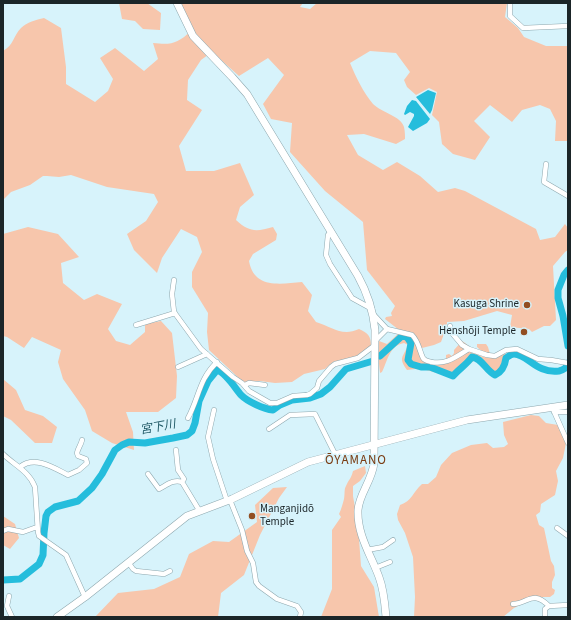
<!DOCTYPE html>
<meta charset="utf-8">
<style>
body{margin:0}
#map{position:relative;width:571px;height:620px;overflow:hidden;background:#d7f3fb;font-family:"Source Sans 3",sans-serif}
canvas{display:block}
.frame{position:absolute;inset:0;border:4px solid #1b2528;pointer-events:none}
</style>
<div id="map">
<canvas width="571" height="620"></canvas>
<div class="frame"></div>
</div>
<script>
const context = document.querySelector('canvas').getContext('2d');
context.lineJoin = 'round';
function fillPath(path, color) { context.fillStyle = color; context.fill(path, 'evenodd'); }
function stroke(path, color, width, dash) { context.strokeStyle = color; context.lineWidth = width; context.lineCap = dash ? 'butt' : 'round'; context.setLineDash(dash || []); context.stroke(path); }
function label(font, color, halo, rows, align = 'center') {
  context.font = font + ' "Source Sans 3","Noto Sans JP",sans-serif'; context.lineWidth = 3; context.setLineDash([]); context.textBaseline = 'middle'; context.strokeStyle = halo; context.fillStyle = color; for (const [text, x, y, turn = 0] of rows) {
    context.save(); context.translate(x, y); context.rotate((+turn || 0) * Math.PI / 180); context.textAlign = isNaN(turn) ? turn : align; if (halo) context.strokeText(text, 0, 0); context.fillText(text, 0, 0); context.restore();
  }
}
fillPath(new Path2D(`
 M119,3H147L161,13L160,30L143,29L135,21L122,19Z
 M176,3H303L300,7L310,9L317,3H507L505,17L518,28L524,37L546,46H568V141H555L556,121L550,109L540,105L522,110L512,122L490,105L474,121L490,137L475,160L453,154L442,144L439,122L432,115L437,92L429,88L416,95L407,87L404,80L410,72L396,53L370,51L350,63C356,77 363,92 373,104C382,113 401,116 404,127C405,131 405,136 405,139L396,144L364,134L347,135L358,155L383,170L397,162L420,176L438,192L455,188L465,191L536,229L540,240L555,237L565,224L568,228V250L565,252L553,266L556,320L550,326H544L532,332L529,329L510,327L512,315L497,311L464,321L447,322V324L444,326L445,331L441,342L434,345L418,349L426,362L446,361V355L449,354L452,356L454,353V350L462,341C470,345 475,356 485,357V354L477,347V344H486L488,347L490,354H506L508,357L507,367L500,374L496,375L488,372L475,360L455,375L441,374L426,370L415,369L407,370C398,357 403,358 408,345L404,343C389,346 388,360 382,372L380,373L377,346L379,341L387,344L399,333V330L385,319L386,317L392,316L391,313L395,306L367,270L363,222L325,191L290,152L292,123L271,119L263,104L284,75L268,58L239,76L212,52L201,60L188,80L187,100L202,110L179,146L186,171H214L240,163L254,195L240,207L236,220C249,232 256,232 273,227L277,234L276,240L253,254L249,261C254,289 280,284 302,282L312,295L308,311L316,322C332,327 342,337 359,329C368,333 371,336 371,346L355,357L333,362L325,369L304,374L292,382L275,383L260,381L243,382L209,350L207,332L208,313L192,287V272L202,252L197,237L181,229L162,258L157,273L134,250L127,234L146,221L158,202L154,194L107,187L71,175L59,177L47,176H43L30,185L11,192L3,200V51C14,45 13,36 21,28C27,22 36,20 44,18L61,28L66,67V84L95,102L108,91L113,79L100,58L115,48L144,71L158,59L153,43C171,45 177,44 191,31Z
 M28,227L58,234L79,257L61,263L63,283L84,300L97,294L122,304L108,329L116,341L130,345L145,332V324L161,321L172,333L177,376L176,398L158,412H126L133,432L134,450L112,443L92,431L85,410L63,379L58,362L61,350L32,337L24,348L7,337L3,336V234Z
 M3,379L16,390L25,410L43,416L57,427L52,443H35L11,420L3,416Z
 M531,415L539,416L546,423L558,425L566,443L563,458L556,471L558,481L555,495L541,504L540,512L536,515L539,525L544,528L551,561L554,566L555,575L552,582V588L555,590L554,594L550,597H543L528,601L514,608L503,617H414L415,597L413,557L405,533L398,520L397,514L400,505C412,501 413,492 422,484H428L436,477L441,465L452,453L471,445L487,443L493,448L504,447L508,444L504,435L503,422Z
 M365,466L366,473L360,481L353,486V496L358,525L361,566L374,587L379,617H321L332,589V530L341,517L339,514C341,510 343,503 344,499C345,494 344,489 346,486C349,479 351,479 353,471Z
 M287,487L279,498L260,535L244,575L221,593L218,617H95L118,593L154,589L180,577L189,554L213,541L229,542L257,522L255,505L273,488Z
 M3,516L15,524L19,538L10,549L3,545Z`), '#f7c6ac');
fillPath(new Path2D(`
 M428,90L436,93L432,110L430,114L416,97Z
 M412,100L416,101L430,119L427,123L413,131L408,127L414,116V114L410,112L405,115L404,114L407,106Z`), '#25bddc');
stroke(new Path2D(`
 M568,270L564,275L558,290V298L563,316L568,346
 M380,356L402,336L407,337L411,343L408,360L411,364L421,367H430L453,376C459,369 466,365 472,357C482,358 486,371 495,375C502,372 505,365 506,358C509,356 511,354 514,354C528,354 536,374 559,371C564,370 567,368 568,363
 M3,580L20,579L39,564L43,555L44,533L46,516L48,512L55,507L78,501L92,488L102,474L115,450L122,445L129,442L145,443L173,438L187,435L192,431L195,423L199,401L208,381L217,370C226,373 235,388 241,395C248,402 264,409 273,410L280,405L292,400L310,398L321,394L330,387L346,369L373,361`), '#25bddc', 7);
const street = new Path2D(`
 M510,3V16L523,28L568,26
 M546,164L544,182L568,196
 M331,231L328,235L326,255L330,264L352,298L372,309
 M174,280L172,294L174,312L201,349L233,377L242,383L249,391L270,403H277L293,396L307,395L310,394L317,388L319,381L331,367L335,364L358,358L375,345
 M373,314L387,329L412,335C419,342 419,350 423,358C425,361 428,361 431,362C447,365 455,357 469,349
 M136,325L175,313
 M450,326L451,332L462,345L469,349L487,355L495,356L506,350L517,349L538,359L551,360L568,363
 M375,341L387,329
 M178,367L207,354
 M245,385L249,383L265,385
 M552,407L568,443
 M214,410L208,437L213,459L227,501
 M554,412H568
 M188,418C199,398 199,379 217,362
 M269,429L290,415L315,414L335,454
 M176,450L178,470L184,479L182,482L199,510
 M3,454C14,465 29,471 35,487L38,532L39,536L66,555L85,597
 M20,467C35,455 54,468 68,475L79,470L87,463L86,459L78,456L77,453C78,448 81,445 82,440
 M148,474L159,489C167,485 173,479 182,482
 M230,500L242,530L247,551L253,563L256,582L259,586L277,599L297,606L301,612L300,617
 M557,528L568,536
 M3,531L8,529L23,532L37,527
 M367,550L383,547L393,540
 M128,562L133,569L136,571L164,574L170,571
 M375,568L390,562
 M9,596L7,606L12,617
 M513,604C528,604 532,589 549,606
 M545,615V609L549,606L568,605`);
const secondary = new Path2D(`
 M177,3L193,36L232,77L247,94L358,276C368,294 373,310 375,330L374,463C372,481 359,494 358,510C357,535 371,555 379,577C384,590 385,604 386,617
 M57,617L85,597L187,516L232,499L308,462L467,420L568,405`);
stroke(street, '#8da7ae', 5.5);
stroke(secondary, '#8da7ae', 8);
stroke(street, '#fff', 4.5);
stroke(secondary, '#fff', 7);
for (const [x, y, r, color] of [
 [527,305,4,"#924e22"],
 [524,332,4,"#924e22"],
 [252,516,4,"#924e22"]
]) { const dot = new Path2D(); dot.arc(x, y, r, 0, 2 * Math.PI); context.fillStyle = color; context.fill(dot); stroke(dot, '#d7f3fb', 1.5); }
label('11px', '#1b2528', '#d7f3fb', [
 ["Kasuga Shrine",519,305],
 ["Henshōji Temple",516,332],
 ["Manganjidō",260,510,"left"],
 ["Temple",260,523,"left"]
], 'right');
label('italic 12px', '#1e5764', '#d7f3fb', [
 ["宮下川",158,428,-10]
]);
context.letterSpacing = '1px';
label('13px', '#7a3d14', '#d7f3fb', [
 ["ŌYAMANO",356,461]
]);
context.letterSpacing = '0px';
</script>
